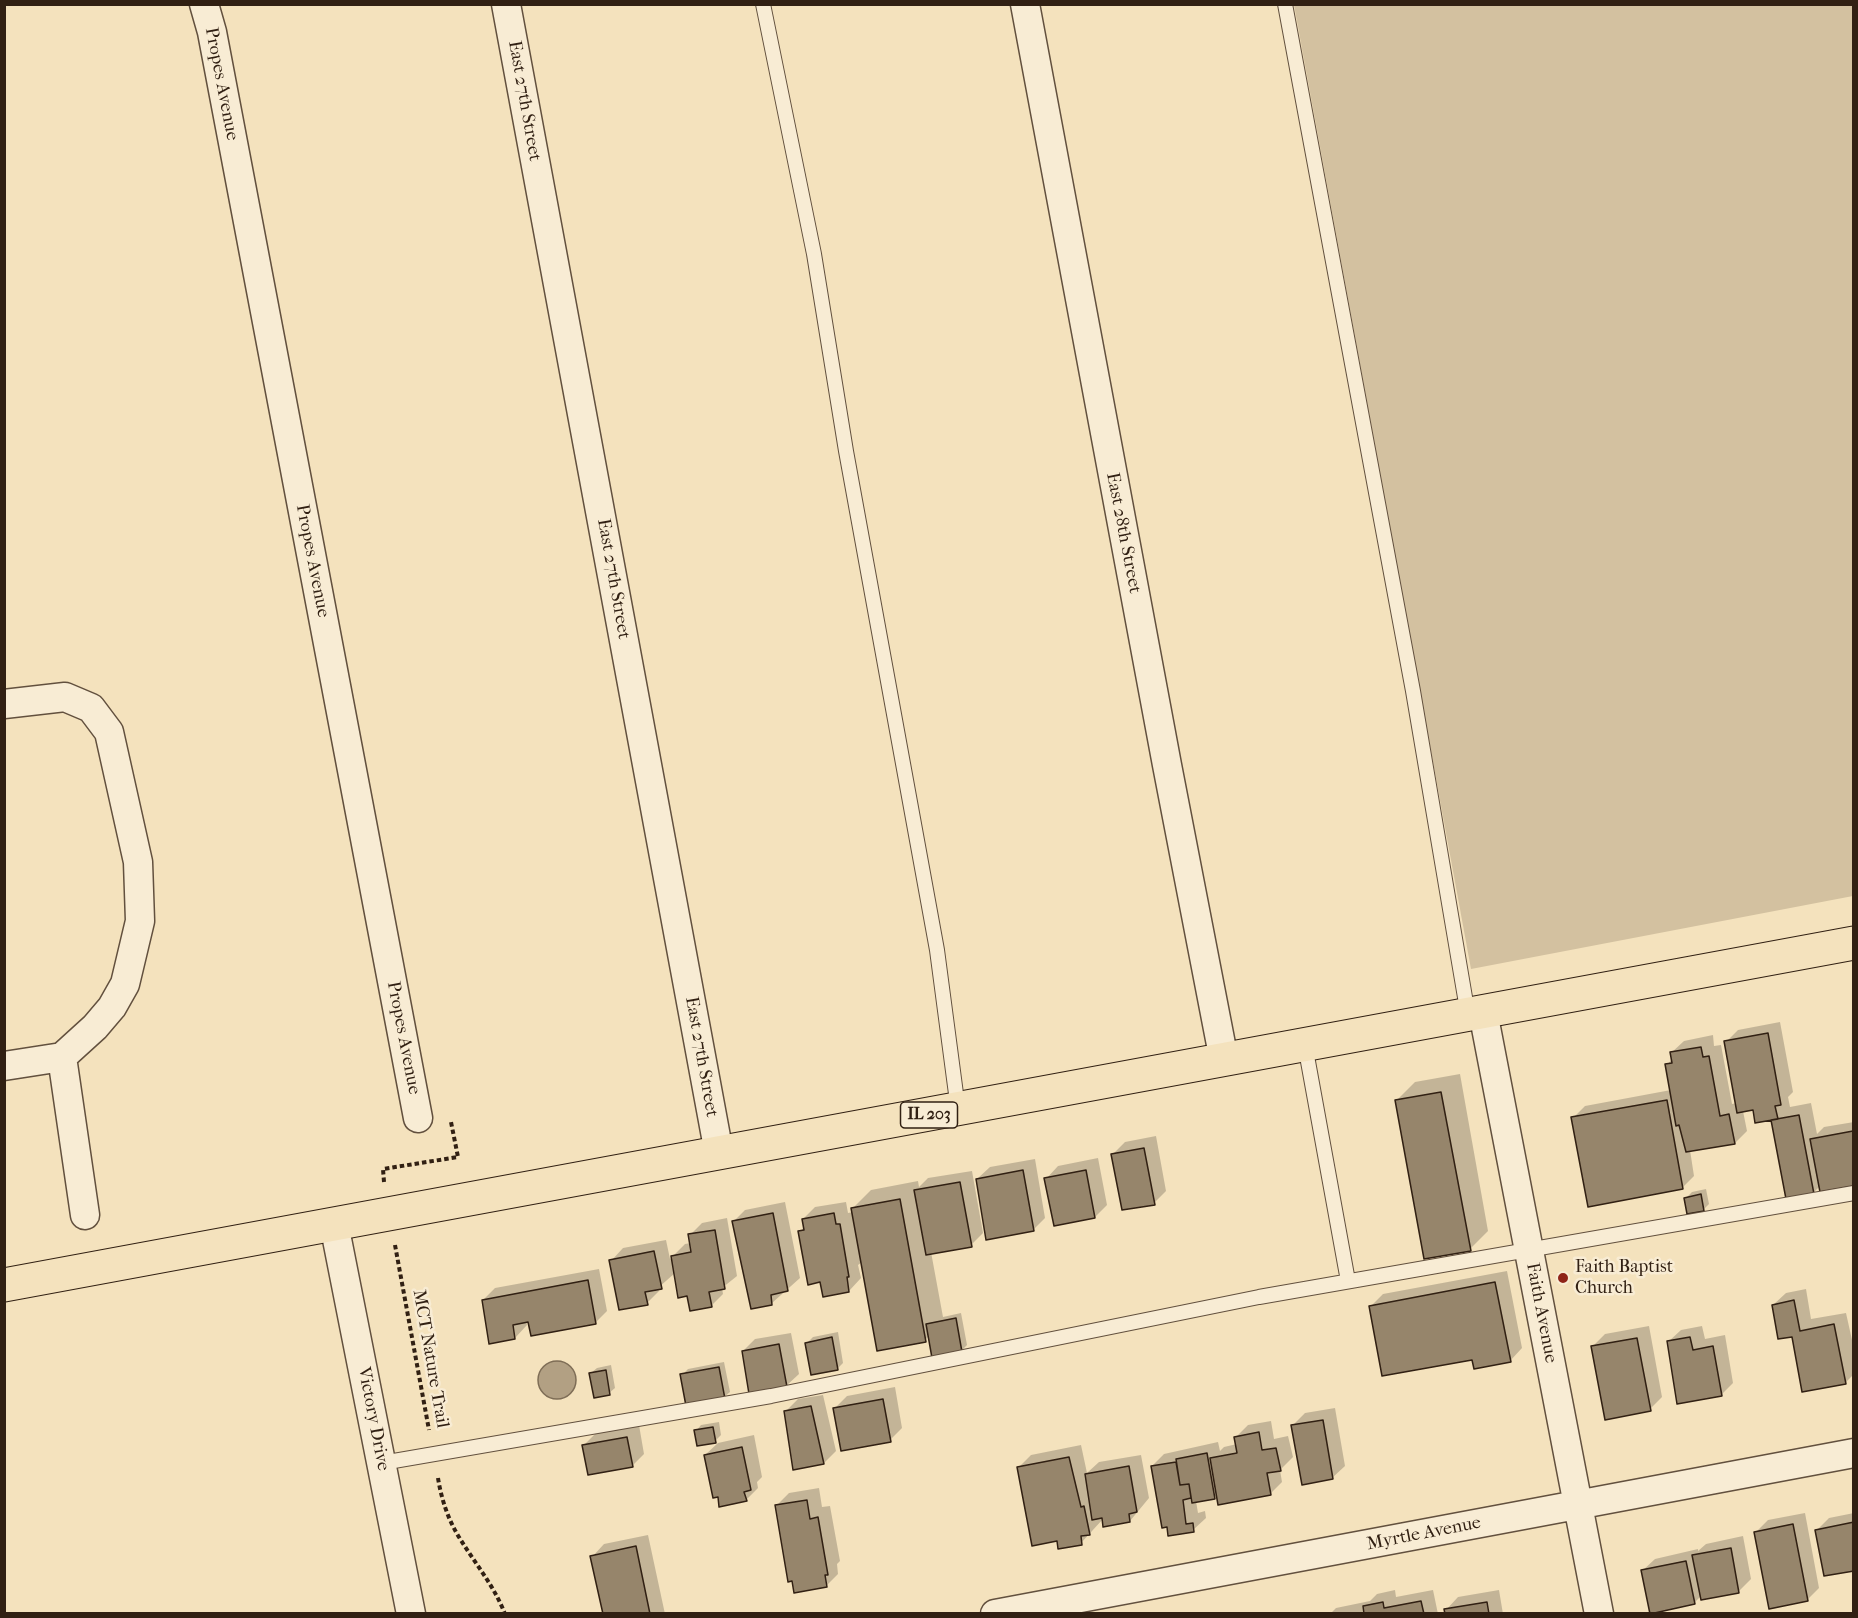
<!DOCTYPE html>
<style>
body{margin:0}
#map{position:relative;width:1858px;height:1618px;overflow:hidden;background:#f4e2bd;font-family:"IM FELL French Canon",serif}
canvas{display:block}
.frame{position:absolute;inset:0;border:6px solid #312013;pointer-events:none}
</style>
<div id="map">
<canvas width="1858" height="1618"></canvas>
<div class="frame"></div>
</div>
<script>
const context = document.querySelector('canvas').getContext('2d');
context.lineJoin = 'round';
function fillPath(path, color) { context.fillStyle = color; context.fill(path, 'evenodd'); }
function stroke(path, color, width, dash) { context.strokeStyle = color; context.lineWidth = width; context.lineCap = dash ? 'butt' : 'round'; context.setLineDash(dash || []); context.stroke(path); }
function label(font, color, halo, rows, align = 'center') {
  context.font = font + ' "IM FELL French Canon",serif'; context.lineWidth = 5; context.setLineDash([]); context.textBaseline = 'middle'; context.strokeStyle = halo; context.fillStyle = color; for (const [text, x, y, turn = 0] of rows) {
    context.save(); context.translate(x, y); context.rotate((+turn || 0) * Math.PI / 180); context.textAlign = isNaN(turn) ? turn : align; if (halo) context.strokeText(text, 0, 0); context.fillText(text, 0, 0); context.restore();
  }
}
fillPath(new Path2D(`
 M1294,5H1853V896L1471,969Z`), '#d3c1a0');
const water = new Path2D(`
 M538 1380a19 19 0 1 1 38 0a19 19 0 1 1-38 0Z`);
fillPath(water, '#b2a083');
stroke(water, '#7e6d56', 1.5);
fillPath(new Path2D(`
 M1780,1022L1793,1092L1788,1097L1790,1107L1811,1103L1817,1134L1824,1127L1854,1122V1184L1820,1186L1813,1193L1772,1118L1754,1109L1743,1111L1747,1131L1735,1143L1690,1150L1694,1176L1682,1188L1573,1118L1585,1106L1671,1090L1667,1065L1672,1059L1671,1053L1684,1041L1713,1035L1714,1046L1721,1045L1732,1104L1737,1103L1726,1042L1738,1030Z
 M1460,1074L1488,1231L1470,1249L1396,1101L1415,1082Z
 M1156,1136L1166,1191L1154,1203L1113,1154L1125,1142Z
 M1098,1158L1107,1205L1095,1217L1046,1179L1058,1166Z
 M1035,1159L1045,1218L1033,1230L977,1179L990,1167Z
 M972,1171L983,1233L971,1245L931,1252L943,1317L961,1313L967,1345L961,1351L929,1336L925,1340L862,1262L858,1265L861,1278L849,1291L821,1280L800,1232L804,1227L803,1219L815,1207L846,1202L848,1213L853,1212L852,1209L871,1190L918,1181L919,1187L928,1178Z
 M1706,1189L1709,1204L1703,1210L1686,1198L1692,1192Z
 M785,1202L800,1278L772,1303L733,1222L745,1210Z
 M727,1218L737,1276L722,1288L723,1294L711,1306L688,1294L675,1273L658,1288L659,1291L647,1303L611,1261L623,1248L666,1240L670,1259L685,1244L691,1243L690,1235L702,1223Z
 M599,1269L607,1311L595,1323L529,1320L526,1321L527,1325L515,1338L483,1300L495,1288Z
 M1507,1271L1522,1348L1510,1361L1474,1358L1370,1307L1383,1294Z
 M1806,1289L1811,1319L1846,1313L1854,1349V1374L1845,1383L1793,1335L1773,1305L1786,1293Z
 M1649,1326L1662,1397L1650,1409L1592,1347L1605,1334Z
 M1702,1326L1705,1339L1725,1335L1733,1383L1721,1395L1668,1342L1681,1330Z
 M838,1332L843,1363L837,1369L807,1343L813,1337Z
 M791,1333L799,1374L786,1386L743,1351L755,1339Z
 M724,1362L730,1392L724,1397L682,1375L688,1369Z
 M611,1365L615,1388L609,1393L591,1373L597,1368Z
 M895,1387L902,1428L890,1440L835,1408L847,1396Z
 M823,1395L836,1451L824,1463L786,1411L798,1399Z
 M1335,1408L1345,1466L1332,1478L1293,1425L1305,1413Z
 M1271,1421L1274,1439L1288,1436L1293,1457L1280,1470L1282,1482L1270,1494L1218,1493L1214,1498L1196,1501L1198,1513L1205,1511L1206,1518L1193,1530L1169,1534L1152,1466L1164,1454L1218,1442L1220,1451L1224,1447L1237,1444L1236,1437L1248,1425Z
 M719,1422L721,1435L715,1441L696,1431L701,1425Z
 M639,1425L644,1454L632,1466L584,1445L596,1433Z
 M754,1435L762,1477L757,1482L758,1488L746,1500L719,1496L705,1455L718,1443Z
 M1081,1445L1087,1473L1099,1462L1141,1455L1149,1498L1130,1521L1103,1519L1081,1543L1058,1539L1019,1467L1031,1455Z
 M819,1488L822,1507L830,1506L840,1561L837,1564L838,1574L826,1586L776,1506L789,1493Z
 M1805,1513L1819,1588L1807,1600L1755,1533L1768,1520Z
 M1854,1513V1570L1817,1530L1829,1518Z
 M648,1535L665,1614H604L592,1557L604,1544Z
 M1743,1536L1751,1579L1739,1591L1702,1598L1701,1596L1694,1603L1642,1571L1655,1559L1698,1549V1551L1706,1544Z
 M1395,1590L1396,1597L1433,1590L1438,1614H1330L1336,1608L1370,1601L1377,1594Z
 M1499,1590L1503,1614H1447L1446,1610L1458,1597Z`), '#0003');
const building = new Path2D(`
 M1768,1033L1781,1105L1775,1106L1778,1119L1755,1123L1753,1110L1737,1113L1724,1041Z
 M1701,1047L1703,1057L1709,1056L1720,1116L1729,1114L1735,1144L1686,1152L1679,1125L1676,1126L1665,1064L1672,1063L1670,1052Z
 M1441,1092L1471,1251L1424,1259L1395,1100Z
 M1667,1100L1683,1189L1588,1207L1571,1117Z
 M1799,1115L1814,1194L1786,1199L1771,1120Z
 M1853,1131L1854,1186L1820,1192L1810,1139Z
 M1144,1148L1155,1205L1122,1210L1111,1154Z
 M1023,1170L1034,1231L986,1240L976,1179Z
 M1086,1170L1095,1218L1054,1226L1044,1178Z
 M960,1182L972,1247L926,1255L914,1190Z
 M1701,1194L1704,1211L1687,1214L1684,1198Z
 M900,1199L926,1342L877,1351L851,1208Z
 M773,1213L788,1291L771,1295L772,1305L751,1309L732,1221Z
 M834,1213L836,1224H840L849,1277H847L849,1292L823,1297L820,1282L808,1285L798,1231L804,1230L802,1219Z
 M715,1230L725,1289L709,1292L712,1307L690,1311L687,1296L678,1298L671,1256L691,1252L688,1234Z
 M654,1251L662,1289L645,1292L648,1305L619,1310L609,1260Z
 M588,1280L596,1324L531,1336L528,1322L513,1325L515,1339L489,1344L482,1300Z
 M1495,1282L1511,1362L1474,1369L1472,1360L1382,1376L1369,1306Z
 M1794,1300L1800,1331L1834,1324L1846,1384L1802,1392L1792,1337L1778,1339L1772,1305Z
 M956,1318L962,1352L932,1358L926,1324Z
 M832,1337L838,1370L811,1375L805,1343Z
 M1690,1337L1693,1350L1713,1346L1722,1396L1677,1404L1667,1341Z
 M1637,1338L1651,1411L1605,1420L1591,1346Z
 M779,1344L787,1387L749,1394L742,1351Z
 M719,1367L725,1399L686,1406L680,1374Z
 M606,1370L610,1395L594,1398L589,1373Z
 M883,1399L891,1442L841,1451L833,1408Z
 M811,1406L824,1464L793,1470L784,1411Z
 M1323,1420L1333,1479L1302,1485L1291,1425Z
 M713,1427L716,1443L697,1446L694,1430Z
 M1259,1432L1262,1450L1276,1448L1281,1471L1267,1473L1271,1495L1218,1505L1210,1458L1237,1453L1234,1437Z
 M627,1437L633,1467L588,1475L582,1445Z
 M742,1447L751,1490L744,1492L747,1501L719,1507L718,1497L713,1498L704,1455Z
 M1207,1453L1215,1499L1192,1503L1189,1484L1180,1485L1176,1459Z
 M1069,1457L1081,1507L1084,1506L1090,1535L1081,1536L1082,1545L1058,1549L1057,1541L1032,1546L1017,1467Z
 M1176,1462L1180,1485L1189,1484L1191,1498L1183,1500L1186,1524L1193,1523L1194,1532L1168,1536L1167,1527L1162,1528L1151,1466Z
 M1129,1466L1137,1512L1129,1514L1130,1522L1103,1527L1102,1518L1092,1520L1085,1474Z
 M807,1500L810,1519L818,1517L828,1575H825L827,1587L794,1593L792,1581L788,1582L775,1505Z
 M1854,1522V1571L1824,1576L1815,1530Z
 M1793,1524L1808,1601L1769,1609L1754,1532Z
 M636,1546L650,1614H603L590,1556Z
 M1731,1548L1739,1593L1701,1600L1692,1555Z
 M1686,1561L1695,1604L1650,1614L1641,1570Z
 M1421,1601L1424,1614H1364L1363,1606L1383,1602L1384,1608Z
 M1487,1602L1489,1614H1445L1444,1609Z`);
fillPath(building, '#96856b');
stroke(building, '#312013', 1.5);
const service = new Path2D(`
 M763,4L814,254L846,451L937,950L958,1109
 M1285,4L1413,691L1468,1015
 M1305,1045L1348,1281
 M382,1463L771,1396L1259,1297L1854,1193`);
const minor = new Path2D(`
 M204,4L212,32L418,1118
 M506,4L719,1153
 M1025,4L1167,765L1224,1060
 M4,704L65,697L91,708L109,732L138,862L140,921L125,984L112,1007L95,1027L62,1057L4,1066
 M1483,1012L1599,1614
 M62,1057L85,1215
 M334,1224L411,1614
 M995,1614L1854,1453`);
const primary = new Path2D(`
 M4,1285L1854,943`);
stroke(service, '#62503e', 16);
stroke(minor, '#62503e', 31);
stroke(primary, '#312013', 35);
stroke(new Path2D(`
 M384,1182L383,1169L458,1157L451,1122
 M395,1245L429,1430
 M438,1478C441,1497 447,1516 456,1532C472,1560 493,1583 505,1614`), '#312013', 4, [4.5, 3]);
stroke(service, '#f8ecd4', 14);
stroke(minor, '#f8ecd4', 28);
stroke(primary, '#f4e2bd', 33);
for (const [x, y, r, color] of [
 [1563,1278,6,"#8f2418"]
]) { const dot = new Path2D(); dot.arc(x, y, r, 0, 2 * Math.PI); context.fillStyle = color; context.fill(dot); stroke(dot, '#f8ecd4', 2); }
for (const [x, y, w] of [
 [929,1115,57]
]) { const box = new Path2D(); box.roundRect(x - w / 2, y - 13, w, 26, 4.5); context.fillStyle = '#f8ecd4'; context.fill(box); stroke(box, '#312013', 1.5); }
label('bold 16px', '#312013', null, [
 ["IL 203",929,1115]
]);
label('18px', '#312013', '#f8ecd4', [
 ["Propes Avenue",221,84,79],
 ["East 27th Street",524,101,80],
 ["East 28th Street",1123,533,79],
 ["Propes Avenue",312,561,79],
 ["East 27th Street",613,579,80],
 ["Propes Avenue",403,1038,79],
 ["East 27th Street",701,1057,80],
 ["Faith Avenue",1541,1313,79],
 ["MCT Nature Trail",430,1359,80],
 ["Victory Drive",373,1419,79],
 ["Myrtle Avenue",1424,1534,-11]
]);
label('18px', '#312013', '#f8ecd4', [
 ["Faith Baptist",1575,1268],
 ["Church",1575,1289]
], 'left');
</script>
